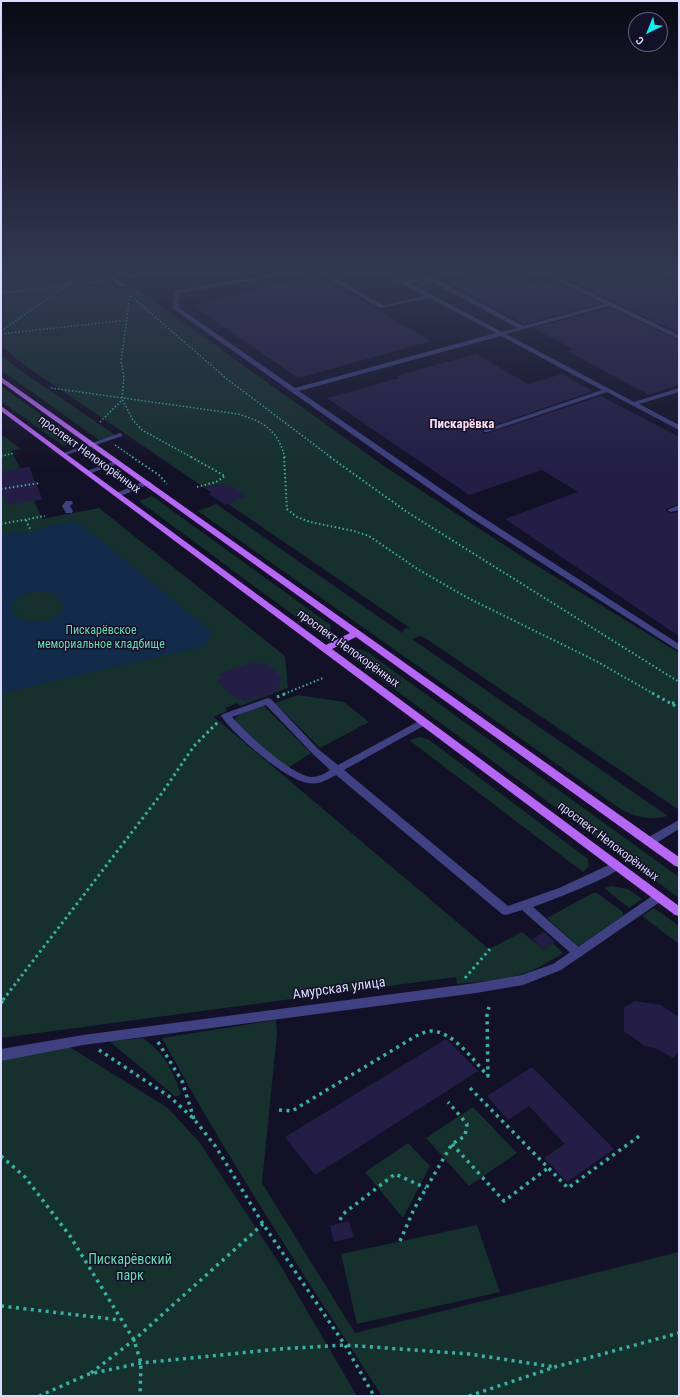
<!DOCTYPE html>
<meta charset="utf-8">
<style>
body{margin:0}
#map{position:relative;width:680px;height:1397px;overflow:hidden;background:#131127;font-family:"Roboto Condensed",sans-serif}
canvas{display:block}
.frame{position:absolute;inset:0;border:2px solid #dbd9fd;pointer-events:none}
.north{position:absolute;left:628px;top:12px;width:40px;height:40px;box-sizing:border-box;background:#131127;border:1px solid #63617d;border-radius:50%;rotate:223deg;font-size:11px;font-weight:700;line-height:16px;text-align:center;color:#dbd9fd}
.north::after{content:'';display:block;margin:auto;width:14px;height:18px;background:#12e9f0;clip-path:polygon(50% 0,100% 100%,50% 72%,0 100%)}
</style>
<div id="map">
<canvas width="680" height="1397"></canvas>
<div class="frame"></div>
<div class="north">С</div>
</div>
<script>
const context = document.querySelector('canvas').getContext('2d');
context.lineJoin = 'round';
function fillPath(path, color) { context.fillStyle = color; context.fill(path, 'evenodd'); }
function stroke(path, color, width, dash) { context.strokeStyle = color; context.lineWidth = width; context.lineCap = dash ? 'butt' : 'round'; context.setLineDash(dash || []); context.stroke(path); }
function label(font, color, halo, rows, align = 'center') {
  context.font = font + ' "Roboto Condensed",sans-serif'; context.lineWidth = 3; context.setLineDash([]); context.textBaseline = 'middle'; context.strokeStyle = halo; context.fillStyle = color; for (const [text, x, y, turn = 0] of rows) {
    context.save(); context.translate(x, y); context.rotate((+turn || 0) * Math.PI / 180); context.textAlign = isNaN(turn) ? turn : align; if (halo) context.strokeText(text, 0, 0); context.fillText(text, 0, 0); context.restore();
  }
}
fillPath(new Path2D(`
 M1,275H105L117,289L134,287L384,466L518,554L679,653V810L428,640L421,636L412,639L668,816C651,820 637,818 622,810L198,511L216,504L402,633L404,629L410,628L23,364L1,346Z
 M1,355L20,370L115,435L99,440L1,370Z
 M1,386L75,439L76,441C73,446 66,446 61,444L1,401Z
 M1,434L21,449L11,451L20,468L29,467L42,499L34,501L42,519L99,508L285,656L288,688L240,706L237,703L225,708L227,711L214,717L489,949L522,932L543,949L553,943L563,953C551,961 536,970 522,974C504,980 475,982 457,984L456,977L1,1038Z
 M152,496L329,624L331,626L330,630L325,632L315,631L139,501Z
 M356,649L366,651L679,877V898L352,658L350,654Z
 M298,695L344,702L369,722L320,748L275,703Z
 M263,705L311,753L288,768L275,759L236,722L235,718L240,714Z
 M419,737L428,739L588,859L589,866L583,872L409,740Z
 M612,886L628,889L642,899L629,908L604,888Z
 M593,893H597L623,912V916L578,946L547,918Z
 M654,908L679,926V944L642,916Z
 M276,1020L277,1034L262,1183L355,1333L679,1252V1396H382C306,1278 229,1162 162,1038Z
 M143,1038C165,1054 172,1069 181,1094L176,1097L109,1041Z
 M68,1046L168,1108L200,1143L279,1263L357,1396H1V1057Z
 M473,1107L517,1153L469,1186L426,1138Z
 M408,1143L430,1166L403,1218L365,1172Z
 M477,1225L500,1292L357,1324L341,1254Z`), '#15302d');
fillPath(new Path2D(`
 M71,522L79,523L213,632L205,646L1,693V534L19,531L21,534L39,531L38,528ZM36,591L53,593L63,605L61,613L43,622L19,620L11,606L20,596Z`), '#122b4a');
fillPath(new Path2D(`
 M480,275H515L539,287L557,282L601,304L524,324L448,283Z
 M583,275H653L679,287V333L567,279Z
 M316,276L386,315L432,341L298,378L191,305Z
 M609,308L679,340V385L649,395L567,351L573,349L533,328Z
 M476,354L528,384L562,374L593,391L484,429L482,432L484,434L488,433L601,396L679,437V504L666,509V511L671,513L679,512V636L505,519L578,492L542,470L469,495L327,398L399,378L396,376Z
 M29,467L42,499L7,505L1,488V472Z
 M223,484L227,487L230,486L246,496L225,505L209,494L213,492L204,486Z
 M256,661L260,665L267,663L281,677L278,690L245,702L229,693L217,680L222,678L219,674Z
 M544,932L555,942L543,949L532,939Z
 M635,1001L661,1005L679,1017V1052L673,1058L658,1049L645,1046L624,1031V1007Z
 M446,1039L478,1071L315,1175L285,1137Z
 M532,1067L614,1149L567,1182L544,1158L565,1144L529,1106L508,1120L487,1096Z
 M349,1221L354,1237L334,1242L330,1226Z`), '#241e46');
stroke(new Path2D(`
 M1,279L11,275
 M1,293L104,281
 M130,296L121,361L124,378L122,399L133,420L142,430L193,458
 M131,296L227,379L332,458
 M1,331L81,275
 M1,334L127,320
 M51,388L238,414C264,422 278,430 285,458
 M100,422L122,400
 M115,445L134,458
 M1,456L15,453`), '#38b2a2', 1.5, [1.5, 2]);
stroke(new Path2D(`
 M132,457L159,475L167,484
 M191,457L225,476L216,482L197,487
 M284,457L287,509L297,517L310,522L354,531L369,536L419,570L468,598L596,661L654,694
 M330,457L407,512L679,682
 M1,489L40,483
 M26,520L30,529
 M1,524L45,516
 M284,694L323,678`), '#38b2a2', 2, [1.5, 2.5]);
stroke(new Path2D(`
 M652,693L679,708
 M277,697L287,693
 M672,703H679
 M465,978L490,949
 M3,1000L162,793L194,746L218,722`), '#38b2a2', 3, [2.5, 3.5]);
stroke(new Path2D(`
 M1,1003L4,999
 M158,1042L182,1081L194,1119
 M99,1050L170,1097L194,1119L216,1147L263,1224L345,1345L374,1396
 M470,1088L568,1188L642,1134
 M279,1110L292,1111L416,1036C421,1034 426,1031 431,1031C453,1031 474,1061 488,1076L487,1015L489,1007
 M452,1144L504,1201L548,1168
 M1,1156L25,1177L70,1236L134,1340L141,1363L140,1396
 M340,1220L343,1214L395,1174L426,1188
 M400,1241L414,1209L452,1144L465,1136L467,1124L448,1102
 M1,1306L120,1320
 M91,1373L134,1340L263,1224
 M39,1396L89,1374L141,1363L279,1349L345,1345L469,1354L555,1367
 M469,1396L555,1367L679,1333`), '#38b2a2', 3.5, [3, 4.5]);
fillPath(new Path2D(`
 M107,275H113L125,286L120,287Z
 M122,275H151L128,279Z
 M269,275H283L180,293L178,307L295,388L496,333L429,298L380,308L324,275H331L383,305L425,296L387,275H394L406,281L434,275L433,277L523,326L605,304L546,275H554L679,335V339L677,338L609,306L506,334L634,402L679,388V392L639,404L679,425V430L607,392L488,432H484V430L602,390L501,336L299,391L473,511L679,644V651L467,515L172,308L175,291ZM427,279L517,328L502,332L410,283Z
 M673,275H679V279Z
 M120,433L122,434V436L66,455L64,456L61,454Z
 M118,460L121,462L120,463L88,474L84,472Z
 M145,481H148L152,483L121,496H118L114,494Z
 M66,501H72L73,503L70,506L73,511L72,513H66L62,506Z
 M679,505V510L671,512L667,510Z
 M268,698L271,699L318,749L338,765L421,720H427L429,722L427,724L344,770L508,906L559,888L613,863H621L622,866C616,876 547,902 533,907L582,950L584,953L582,956L578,957L574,956L522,910L506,915L502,914L336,775C327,780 319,785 308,783C286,780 234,735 221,716L223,714ZM266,705L312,753L330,770C324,774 319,777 311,777C291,775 246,733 232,717Z`), '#3f4182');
fillPath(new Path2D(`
 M679,820V829L653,845H645L643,842L645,839Z
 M659,893L663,894L665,897L663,900L561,970L523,985L476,993L83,1045L1,1061V1049L83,1035L476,983L522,975L553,964L655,894Z`), '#3f4182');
fillPath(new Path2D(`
 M1,377L679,857V867L675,866L356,637L332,649L679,906V916L675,915L1,411V406L326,645L350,633L1,382Z`), '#b767f5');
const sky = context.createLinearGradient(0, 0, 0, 471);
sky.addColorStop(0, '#0a0915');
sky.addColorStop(0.58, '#333852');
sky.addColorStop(1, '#33385200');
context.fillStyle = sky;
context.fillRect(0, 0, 680, 471);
label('12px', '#dbd9fd', '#131127', [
 ["проспект Непокорённых",89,455,36],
 ["проспект Непокорённых",348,649,36],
 ["проспект Непокорённых",608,842,37]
]);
label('12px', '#69d9b5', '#131127', [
 ["Пискарёвское",101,631],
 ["мемориальное кладбище",101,645]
]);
label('bold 13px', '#fddbf3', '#131127', [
 ["Пискарёвка",462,425]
]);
label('14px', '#dbd9fd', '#131127', [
 ["Амурская улица",339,989,-8]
]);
label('14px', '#69d9b5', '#131127', [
 ["Пискарёвский",130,1260],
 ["парк",130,1276]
]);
</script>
